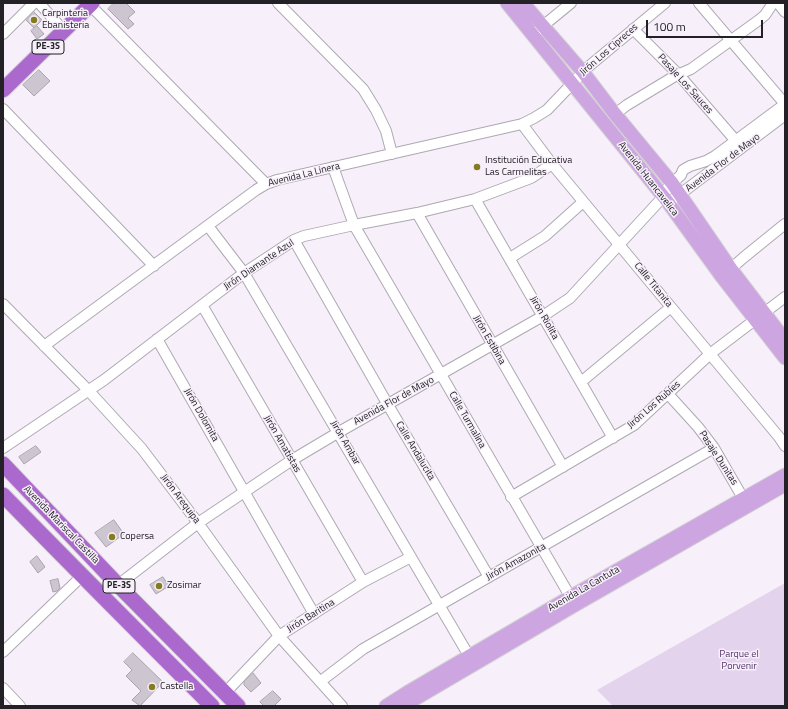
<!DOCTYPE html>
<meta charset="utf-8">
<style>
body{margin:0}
#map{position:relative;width:788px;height:709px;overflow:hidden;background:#f7f0fb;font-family:"Titillium Web",sans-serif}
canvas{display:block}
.frame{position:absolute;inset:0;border:4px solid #232125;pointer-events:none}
.scale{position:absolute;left:646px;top:20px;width:117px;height:18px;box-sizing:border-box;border:2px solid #232125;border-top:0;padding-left:5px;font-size:12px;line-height:14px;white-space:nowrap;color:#232125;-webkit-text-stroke:3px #f7f0fb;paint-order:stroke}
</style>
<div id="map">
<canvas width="788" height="709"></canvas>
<div class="frame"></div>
<div class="scale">100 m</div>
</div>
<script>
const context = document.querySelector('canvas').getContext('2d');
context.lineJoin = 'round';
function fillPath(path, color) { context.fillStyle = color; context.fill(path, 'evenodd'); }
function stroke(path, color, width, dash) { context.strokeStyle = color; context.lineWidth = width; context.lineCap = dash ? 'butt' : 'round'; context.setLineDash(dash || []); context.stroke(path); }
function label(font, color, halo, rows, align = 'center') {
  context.font = font + ' "Titillium Web",sans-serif'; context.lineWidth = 3; context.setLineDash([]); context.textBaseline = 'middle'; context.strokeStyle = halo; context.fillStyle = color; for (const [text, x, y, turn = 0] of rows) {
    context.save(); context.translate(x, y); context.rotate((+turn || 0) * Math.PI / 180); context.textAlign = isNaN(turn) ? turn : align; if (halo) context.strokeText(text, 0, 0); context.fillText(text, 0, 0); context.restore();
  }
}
fillPath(new Path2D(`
 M785,583V706H613L597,690Z`), '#e3d3ed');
const building = new Path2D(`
 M114,3H126L135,12L128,18L134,24L128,29L108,9Z
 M34,12L42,20L34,28L26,20Z
 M37,26L44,34L37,39L31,31Z
 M39,70L50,81L34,96L23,85Z
 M36,446L41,452L24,464L19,457Z
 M114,520L124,534L106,547L95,533Z
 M37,556L45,567L38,573L30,562Z
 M163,577L169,586L156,594L150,585Z
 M58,579L60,588L57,591L53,592L50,581Z
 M133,653L163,682L140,706L132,700L141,691L126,676L132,670L124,662Z
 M253,673L261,683L251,692L244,685V682Z
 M273,691L281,699L274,706H264L260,702Z`);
fillPath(building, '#cdc6d1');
stroke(building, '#a9a3ad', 1);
const minor = new Path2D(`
 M39,3L64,31
 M278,3L363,89L376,110L386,131L392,154
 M699,3L785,104
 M778,3L785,12
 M90,5L266,184
 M633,29L679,75L736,141
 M538,30L571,3
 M3,34L34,3
 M3,109L154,266
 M615,114L627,105L675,76L691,69L759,20L765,15L773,3
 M522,124L552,164L779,437L785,446
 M333,167L354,225L574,603
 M675,198L785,115
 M475,199L613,438
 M417,213L563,467
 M208,226L244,273L472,661
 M294,240L388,405L489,577
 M510,258L545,236L583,202
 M726,273L743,258L785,224
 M3,304L88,390L142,449L198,523L279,636L342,706
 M202,305L363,582
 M157,339L314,614
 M44,346L256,190L266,184L277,180L522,124L534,118L547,110L588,67L665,3
 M581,382L671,307
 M668,394L698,427L714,448L747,505
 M3,448L104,380L244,273L294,240L304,236L354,225L417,213L475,199L531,178L552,164
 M511,497L634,425L710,354L785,297
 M118,585L198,523L292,460L339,432L543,316L570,298L663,197L669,186L681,175L683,170L690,166L706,161L715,156L785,104
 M3,652L82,576
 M321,681L363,649L714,448
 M3,688L20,706
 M225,693L279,636L363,582L411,557`);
const major = new Path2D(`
 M507,3L667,201L722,277L785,358
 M523,3L583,72L615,114L672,183L731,269L785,340
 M386,706L408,692L570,597L785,475
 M403,706L575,605L781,487`);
const highway = new Path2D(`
 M3,90L92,3
 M3,464L118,585L238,706
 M3,495C72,566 142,636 212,706`);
stroke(minor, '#aea8b2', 12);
stroke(major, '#d3d3d3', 15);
stroke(highway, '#d3d3d3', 17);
stroke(minor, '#fff', 10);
stroke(major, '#cda5e1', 13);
stroke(highway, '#ab69cd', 15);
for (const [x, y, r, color] of [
 [34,20,4,"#857c22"],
 [477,167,4,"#857c22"],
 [112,537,4,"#857c22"],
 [159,586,4,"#857c22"],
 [152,687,4,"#857c22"]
]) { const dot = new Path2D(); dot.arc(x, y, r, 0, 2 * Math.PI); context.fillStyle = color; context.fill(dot); stroke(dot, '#f7f0fb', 1.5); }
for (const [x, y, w] of [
 [48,47,32],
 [119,586,32]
]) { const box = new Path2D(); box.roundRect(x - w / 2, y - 7, w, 14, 3); context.fillStyle = '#f7f0fb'; context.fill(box); stroke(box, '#232125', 1); }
label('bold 9px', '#232125', null, [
 ["PE-3S",48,47],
 ["PE-3S",119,586]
]);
label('10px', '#232125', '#f7f0fb', [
 ["Carpinteria",42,14],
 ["Ebanisteria",42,26],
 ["Institución Educativa",485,161],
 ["Las Carmelitas",485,173],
 ["Copersa",120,537],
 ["Zosimar",167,586],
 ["Castella",160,687]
], 'left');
label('10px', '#232125', '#f7f0fb', [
 ["Jirón Los Cipreces",609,50,-41],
 ["Pasaje Los Sauces",685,84,48],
 ["Avenida Flor de Mayo",723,163,-37],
 ["Avenida La Linera",304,175,-14],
 ["Avenida Huancavelica",648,179,52],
 ["Jirón Diamante Azul",259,265,-34],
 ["Calle Titanita",653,285,51],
 ["Jirón Riolita",544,318,60],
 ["Jirón Estibina",489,340,60],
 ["Avenida Flor de Mayo",394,401,-29],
 ["Jirón Los Rubíes",654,405,-41],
 ["Jirón Dolomita",201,415,60],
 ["Calle Turmalina",467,420,60],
 ["Jirón Ambar",345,443,60],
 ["Jirón Amatistas",282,444,60],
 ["Calle Andalucita",415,451,59],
 ["Pasaje Dunitas",718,458,57],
 ["Jirón Arequipa",180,499,53],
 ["Avenida Mariscal Castilla",61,525,46],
 ["Jirón Amazonita",516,562,-29],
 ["Avenida La Cantuta",584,589,-30],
 ["Jirón Baritina",311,616,-32]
]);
label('10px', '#563368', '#f7f0fb', [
 ["Parque el",739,655],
 ["Porvenir",739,667]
]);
</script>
